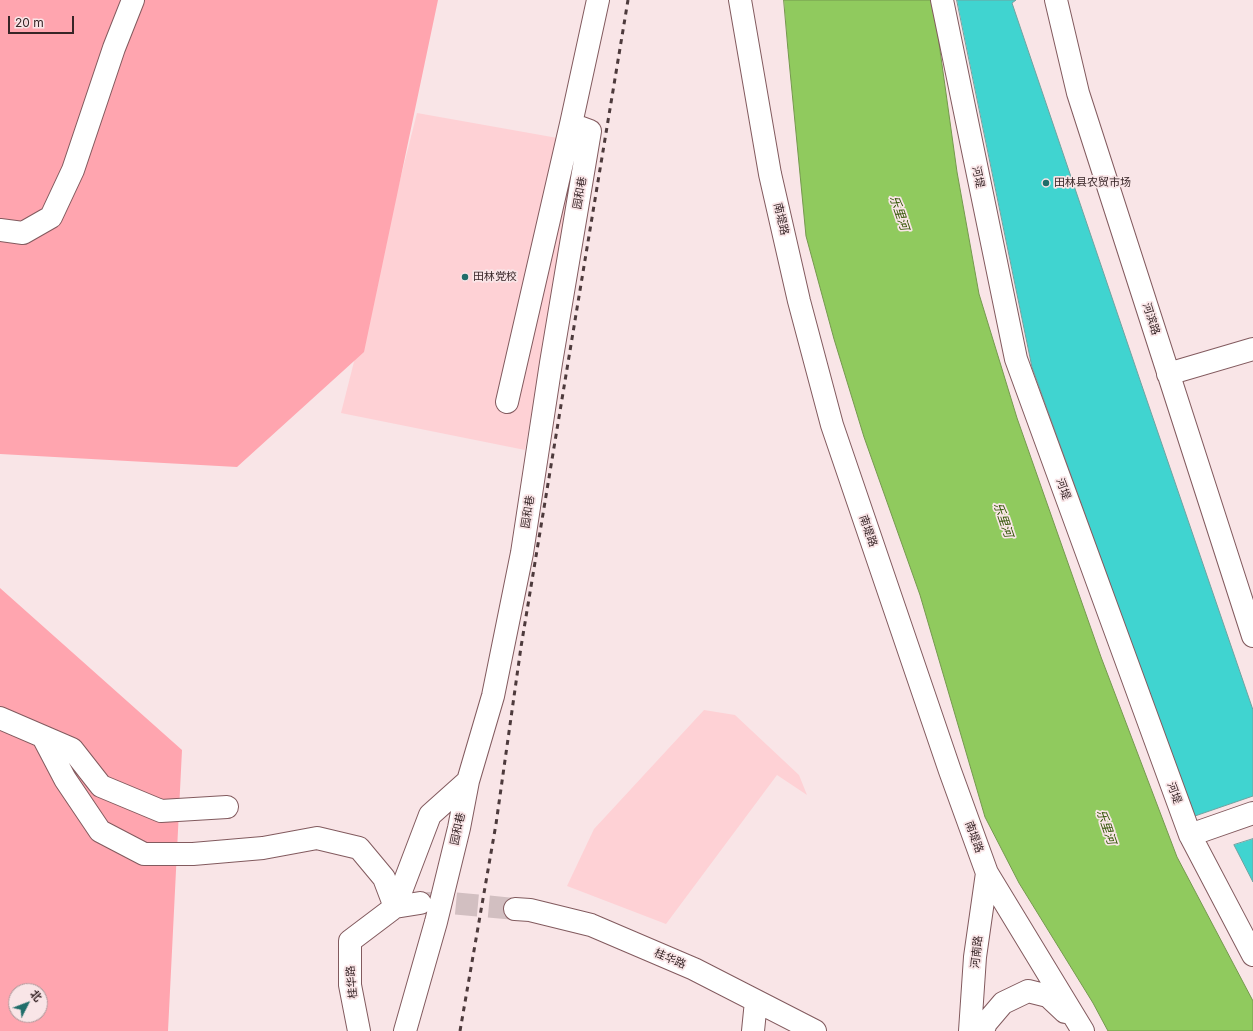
<!DOCTYPE html>
<meta charset="utf-8">
<style>
body{margin:0}
#map{position:relative;width:1253px;height:1031px;overflow:hidden;background:#f9e5e7;font-family:Inter,"Noto Sans SC",sans-serif}
canvas{display:block}
.north{position:absolute;left:8px;top:983px;width:40px;height:40px;box-sizing:border-box;background:#f9e5e7;border:1px solid #ab989a;border-radius:50%;rotate:48deg;font-size:11px;font-weight:700;line-height:16px;text-align:center;color:#372527}
.north::after{content:'';display:block;margin:auto;width:14px;height:18px;background:#216d6a;clip-path:polygon(50% 0,100% 100%,50% 72%,0 100%)}
.scale{position:absolute;left:8px;top:16px;width:66px;height:18px;box-sizing:border-box;border:2px solid #372527;border-top:0;padding-left:5px;font-size:12px;line-height:14px;white-space:nowrap;color:#372527;-webkit-text-stroke:3px #f9e5e7;paint-order:stroke}
</style>
<div id="map">
<canvas width="1253" height="1031"></canvas>
<div class="north">北</div>
<div class="scale">20 m</div>
</div>
<script>
const context = document.querySelector('canvas').getContext('2d');
context.lineJoin = 'round';
function fillPath(path, color) { context.fillStyle = color; context.fill(path, 'evenodd'); }
function stroke(path, color, width, dash) { context.strokeStyle = color; context.lineWidth = width; context.lineCap = dash ? 'butt' : 'round'; context.setLineDash(dash || []); context.stroke(path); }
function label(font, color, halo, rows, align = 'center') {
  context.font = font + ' Inter,"Noto Sans SC",sans-serif'; context.lineWidth = 3.5; context.setLineDash([]); context.textBaseline = 'middle'; context.strokeStyle = halo; context.fillStyle = color; for (const [text, x, y, turn = 0] of rows) {
    context.save(); context.translate(x, y); context.rotate((+turn || 0) * Math.PI / 180); context.textAlign = isNaN(turn) ? turn : align; if (halo) context.strokeText(text, 0, 0); context.fillText(text, 0, 0); context.restore();
  }
}
fillPath(new Path2D(`
 M417,113L580,142L525,450L341,413Z
 M704,710L735,715L799,775L807,795L777,775L666,924L567,886L594,829Z`), '#fed1d5');
fillPath(new Path2D(`
 M0,0H438L364,352L237,467L0,454Z
 M0,588L182,750L168,1031H0ZM16,991H40V1015H16Z`), '#ffa5af');
const water = new Path2D(`
 M784,0H933L957,172L979,294L1017,418L1101,657L1177,857L1253,1001V1031H1108L1093,1003L1019,883L985,817L920,595L864,437L834,339L806,236L788,50Z`);
fillPath(water, '#90ca5e');
stroke(water, '#75984e', 1);
const building = new Path2D(`
 M957,0H1016L1012,3L1142,386L1253,710V796L1192,817L1106,572L1032,367Z
 M1253,839V882L1234,845Z`);
fillPath(building, '#40d4d0');
stroke(building, '#70a2a0', 1);
stroke(new Path2D(`
 M423,903H451L515,909`), '#d2bfc1', 22, [22, 11]);
const minor = new Path2D(`
 M740,0L770,174L799,301L832,425L950,771L987,873L1083,1031
 M942,0L1016,359L1190,835L1253,955
 M1056,0L1078,93L1253,636
 M0,230L23,233L51,217L73,170L114,48L133,0
 M1168,374L1253,349
 M507,402L571,124
 M0,718L72,749L101,786L161,811L227,807
 M43,737L65,779L100,831L144,854H193L263,848L317,838L359,848L384,878L395,907
 M1190,835L1253,813
 M395,907L430,815L468,781
 M515,909L530,910L591,925L694,969L815,1031
 M359,1031L350,985V941L395,907L420,903
 M405,1031L436,922L459,828L468,781L493,696L522,553L551,363L590,131L571,124L598,0
 M753,1031L756,1001
 M970,1031L975,957L987,873
 M983,1031L986,1023L1003,1003L1028,991L1048,996L1065,1012`);
stroke(minor, '#825a5e', 24);
stroke(minor, '#fff', 22);
stroke(new Path2D(`
 M460,1031L496,824L521,647L628,0`), '#4d3a3c', 3, [5, 5]);
for (const [x, y, r, color] of [
 [1046,183,4,"#216d6a"],
 [465,277,4,"#216d6a"]
]) { const dot = new Path2D(); dot.arc(x, y, r, 0, 2 * Math.PI); context.fillStyle = color; context.fill(dot); stroke(dot, '#f9e5e7', 1.5); }
label('11px', '#372527', '#f9e5e7', [
 ["河堤",978,177,78],
 ["园和巷",580,193,-80],
 ["南堤路",781,219,77],
 ["河滨路",1151,319,72],
 ["河堤",1063,489,70],
 ["园和巷",528,512,-81],
 ["南堤路",868,531,71],
 ["河堤",1174,793,70],
 ["园和巷",458,829,-78],
 ["南堤路",974,837,70],
 ["河南路",977,952,-84],
 ["桂华路",670,959,23],
 ["桂华路",352,982,-95]
]);
label('11px', '#372527', '#f9e5e7', [
 ["田林县农贸市场",1054,183],
 ["田林党校",473,277]
], 'left');
label('italic 12px', '#2f5303', '#f9e5e7', [
 ["乐里河",899,213,71],
 ["乐里河",1003,520,71],
 ["乐里河",1106,827,71]
]);
</script>
